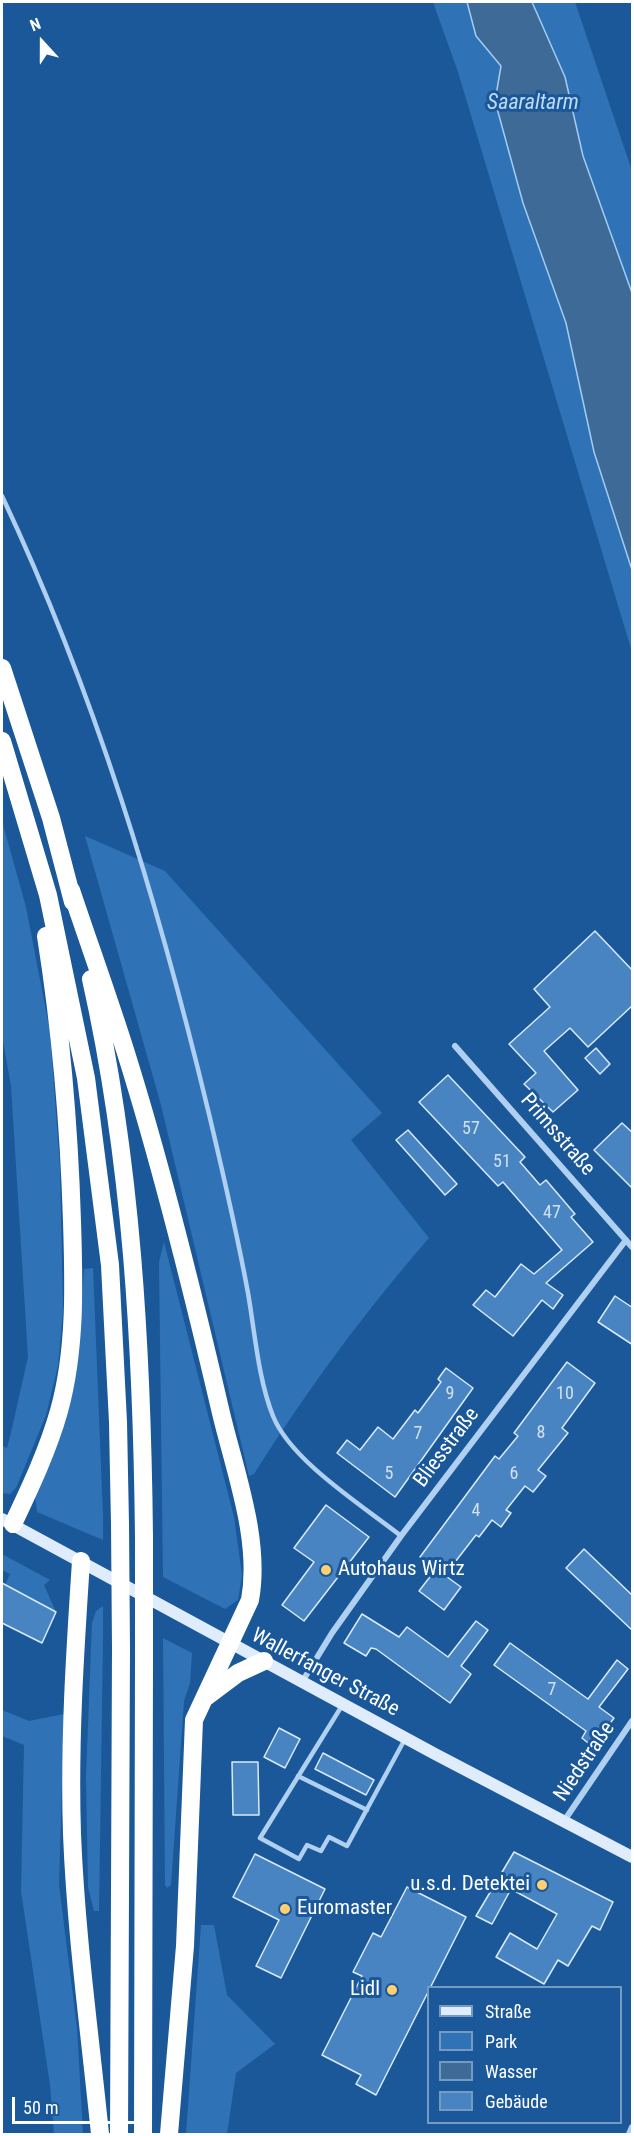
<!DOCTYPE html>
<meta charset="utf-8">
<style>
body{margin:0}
#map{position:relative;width:634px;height:2136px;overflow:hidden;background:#1b5899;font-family:"Roboto Condensed",sans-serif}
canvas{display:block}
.frame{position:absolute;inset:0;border:3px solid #fff;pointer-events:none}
.legend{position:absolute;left:427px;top:1986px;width:195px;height:138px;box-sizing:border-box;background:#1b5899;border:2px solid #769bc2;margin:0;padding:8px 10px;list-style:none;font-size:18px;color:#fff}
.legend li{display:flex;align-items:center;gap:12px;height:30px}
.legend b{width:30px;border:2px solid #769bc2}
.north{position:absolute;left:12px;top:12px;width:60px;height:60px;-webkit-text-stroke:4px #1b5899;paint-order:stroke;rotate:339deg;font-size:16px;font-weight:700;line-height:24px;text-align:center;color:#fff}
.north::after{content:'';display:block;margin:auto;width:21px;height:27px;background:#fff;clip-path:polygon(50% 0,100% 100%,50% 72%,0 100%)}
.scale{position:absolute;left:12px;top:2097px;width:130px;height:27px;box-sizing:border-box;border:3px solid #fff;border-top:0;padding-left:8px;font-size:18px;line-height:21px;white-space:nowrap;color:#fff;-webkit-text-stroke:4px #1b5899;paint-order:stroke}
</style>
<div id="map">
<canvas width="634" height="2136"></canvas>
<div class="frame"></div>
<ul class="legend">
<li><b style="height:8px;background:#dfecfc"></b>Straße</li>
<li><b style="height:16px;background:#2f73b6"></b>Park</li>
<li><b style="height:16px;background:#3e6a98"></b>Wasser</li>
<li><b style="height:16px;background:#4884c1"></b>Gebäude</li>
</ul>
<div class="north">N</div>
<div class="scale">50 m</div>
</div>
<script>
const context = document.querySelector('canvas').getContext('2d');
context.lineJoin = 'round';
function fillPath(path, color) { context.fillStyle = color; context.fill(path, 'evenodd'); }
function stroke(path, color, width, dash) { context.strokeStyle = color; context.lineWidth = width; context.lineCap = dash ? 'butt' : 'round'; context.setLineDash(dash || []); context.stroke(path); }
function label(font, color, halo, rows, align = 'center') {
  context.font = font + ' "Roboto Condensed",sans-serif'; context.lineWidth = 6; context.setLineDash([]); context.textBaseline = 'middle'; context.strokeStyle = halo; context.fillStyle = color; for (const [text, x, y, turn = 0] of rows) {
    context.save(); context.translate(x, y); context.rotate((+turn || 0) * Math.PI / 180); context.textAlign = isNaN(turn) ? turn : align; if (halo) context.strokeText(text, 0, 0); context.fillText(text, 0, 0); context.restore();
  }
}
fillPath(new Path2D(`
 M433,2H467L476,36L501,66L495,101L523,203L566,323L594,452L632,570V652L458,72Z
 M532,2H575L632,171V293L583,156L565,77Z
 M2,821L26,907L50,1032L60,1168L63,1311L58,1366L46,1415L16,1488L10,1494L2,1493V1446L7,1448L10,1437L28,1357L11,1086L2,1035Z
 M85,836L165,871L382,1113L351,1140L429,1238C363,1314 308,1389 254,1474L249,1476L161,1105Z
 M164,1242L234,1517L242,1575L238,1600L225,1609L163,1577L159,1262Z
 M93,1268L103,1516V1540L37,1512L35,1495L72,1395L79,1353L84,1269Z
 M2,1554L50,1580L44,1585L56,1612L5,1585L10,1574L2,1570Z
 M103,1606V1638L99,1911H94L88,1887L86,1776L92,1623L96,1611Z
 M163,1638L192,1653L190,1683L184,1701L171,1885L167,1888L165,1885Z
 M2,1710L29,1721L64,1714L59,1885L77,2028L83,2134H54L50,2085L21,1891L24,1745L2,1736Z
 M201,1925H214L227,1995L275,2044L236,2073L227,2134H186Z`), '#2f73b6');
const water = new Path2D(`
 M467,2H532L565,77L583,156L632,293V570L594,452L566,323L523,203L495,101L501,66L476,36Z`);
fillPath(water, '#3e6a98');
stroke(water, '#a4ccf2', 1.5);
const building = new Path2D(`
 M595,931L633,971V1005L588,1047L570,1028L544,1051L578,1090L553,1112L524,1084L536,1073L509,1044L550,1007L534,989Z
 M596,1048L610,1064L600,1074L585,1058Z
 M448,1075L525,1157L520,1162L540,1185L546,1180L575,1214L571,1217L593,1242L546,1283L563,1295L553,1309L542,1300L513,1336L473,1305L486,1290L495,1297L521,1264L534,1274L562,1250L503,1182L498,1186L419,1102Z
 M622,1123L633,1133V1189L594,1150Z
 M408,1130L457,1184L445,1195L396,1140Z
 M615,1296L633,1308V1345L598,1322Z
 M567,1362L595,1383L562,1428L568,1433L538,1470L546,1476L533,1492L525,1486L506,1510L511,1513L501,1527L492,1520L479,1537L476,1535L445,1575L420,1557L495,1456L499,1459L518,1436L514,1433Z
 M446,1368L473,1388L395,1497L337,1453L347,1440L360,1450L378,1427L393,1439L415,1410L418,1413L441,1382L438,1379Z
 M326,1505L369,1537L304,1621L282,1605L314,1562L294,1548Z
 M584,1549L633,1596V1631L566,1568Z
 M436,1569L461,1587L444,1610L419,1591Z
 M2,1583L56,1612L42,1643L2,1623Z
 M362,1614L399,1637L407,1627L448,1657L476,1621L488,1630L461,1666L471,1674L450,1703L376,1649L371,1648L366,1656L344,1643Z
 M510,1643L588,1699L617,1660L628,1669L599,1707L614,1718L593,1747L582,1738L586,1731L494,1665Z
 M279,1728L300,1739L285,1768L264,1757Z
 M323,1753L374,1780L366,1795L315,1769Z
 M232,1762H258L259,1815H233Z
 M514,1852L613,1902L600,1930L592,1926L568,1966L558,1960L544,1984L496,1957L510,1933L537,1949L557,1914L511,1889L492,1924L476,1916Z
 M255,1854L325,1889L281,1978L256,1966L279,1920L233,1897Z
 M407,1887L466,1917L376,2095L356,2084L361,2075L322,2055L362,1976L353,1972L373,1933L381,1937Z`);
fillPath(building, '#4884c1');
stroke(building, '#d8eafb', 1.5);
stroke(new Path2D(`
 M2,496C95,693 158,902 209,1114C223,1173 237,1233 248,1293C255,1333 258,1378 273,1416C291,1461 363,1506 401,1536
 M343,1704L260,1838L299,1859L307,1845L321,1851L329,1837L347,1846L405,1739
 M298,1776L367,1810`), '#b0d0f1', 4.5);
stroke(new Path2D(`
 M455,1046L632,1247
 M302,1682L332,1633L401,1536L626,1240
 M564,1821L632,1721
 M629,2134L632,2127`), '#b0d0f1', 6);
stroke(new Path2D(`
 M2,1519L435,1754L632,1857`), '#dfecfc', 12);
stroke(new Path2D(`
 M2,668L51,818L73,902
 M2,741L48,895L86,1078L110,1265L118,1422L120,1524
 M71,890C89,944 109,999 126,1053C163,1171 193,1293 221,1413C235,1472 261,1540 250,1600L194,1720L185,1946L169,2134
 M91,979C132,1162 142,1350 144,1537
 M13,1524C30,1488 48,1450 59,1411C76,1350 74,1283 72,1221C69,1125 61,1031 46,936
 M81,1561C75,1652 69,1743 72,1834C76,1935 90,2035 100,2134
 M206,1697L238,1673L264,1661
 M119,2134L121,1648
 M143,2134L144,1660`), '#fff', 18);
stroke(new Path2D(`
 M120,1524L121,1648
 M144,1537V1660`), '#fff', 18);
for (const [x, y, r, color] of [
 [326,1570,6,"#ffcf70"],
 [542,1885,6,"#ffcf70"],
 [285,1909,6,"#ffcf70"],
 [392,1990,6,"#ffcf70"]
]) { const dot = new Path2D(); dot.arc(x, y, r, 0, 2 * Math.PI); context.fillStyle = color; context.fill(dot); stroke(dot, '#1b5899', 2); }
label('18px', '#d1e0f0', null, [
 ["57",471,1129],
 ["51",502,1162],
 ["47",552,1213],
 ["9",450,1394],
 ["10",565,1394],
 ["8",541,1433],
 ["7",418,1434],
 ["5",389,1474],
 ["6",514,1474],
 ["4",476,1511],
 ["7",552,1690]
]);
label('21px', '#fff', '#1b5899', [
 ["Primsstraße",557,1135,49],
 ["Bliesstraße",447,1448,-53],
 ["Wallerfanger Straße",325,1673,28],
 ["Niedstraße",585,1762,-56]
]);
label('21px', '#fff', '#1b5899', [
 ["Autohaus Wirtz",338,1570],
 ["u.s.d. Detektei",530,1885,"right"],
 ["Euromaster",297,1909],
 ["Lidl",380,1990,"right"]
], 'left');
label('italic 22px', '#bddaf7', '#1b5899', [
 ["Saaraltarm",533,103]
]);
</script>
